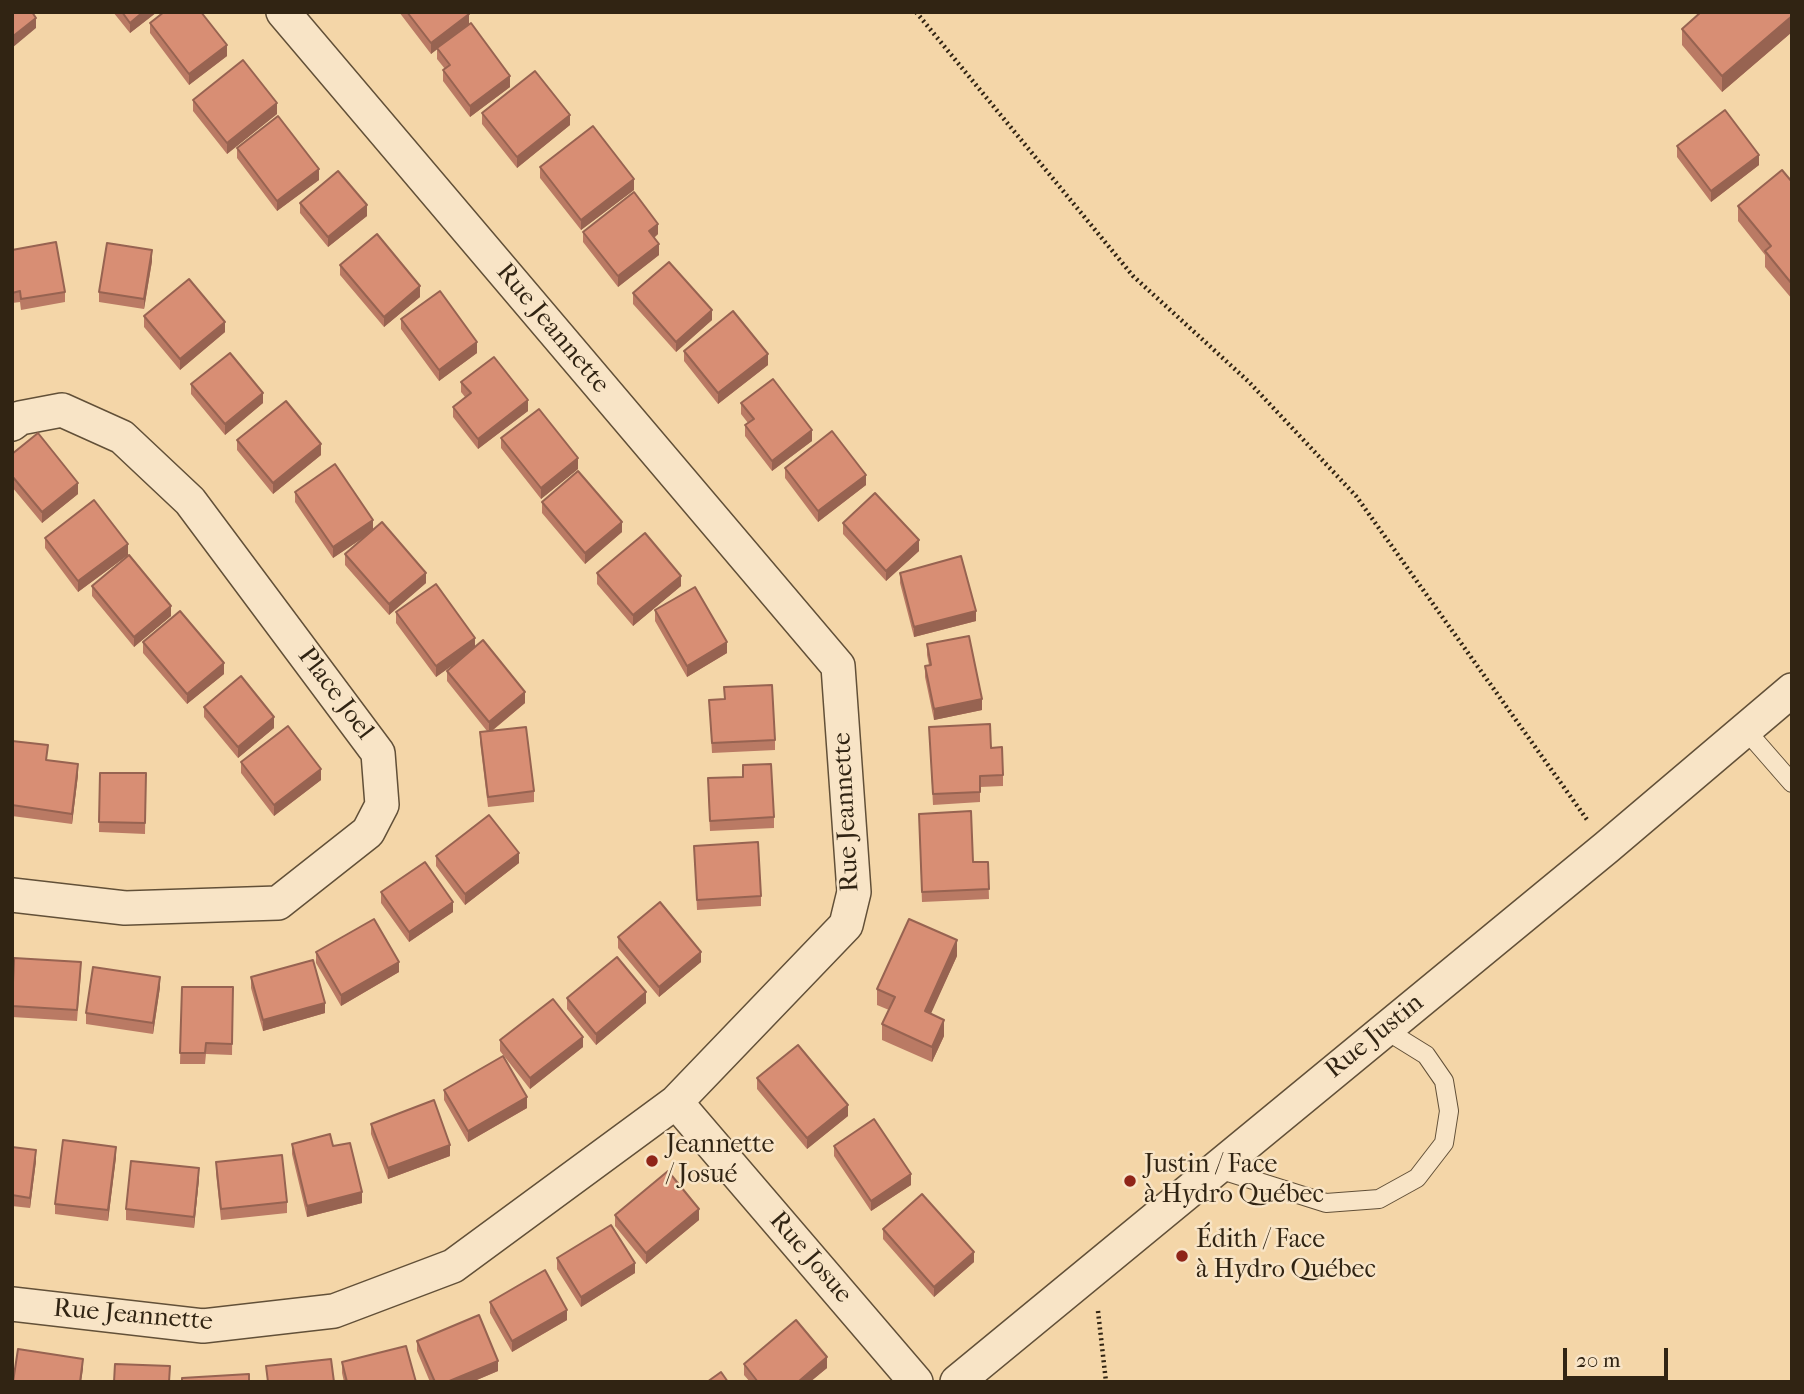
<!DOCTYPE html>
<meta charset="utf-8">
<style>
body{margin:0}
#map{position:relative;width:1804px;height:1394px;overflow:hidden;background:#f4d6a8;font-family:"IM FELL French Canon",serif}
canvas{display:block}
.frame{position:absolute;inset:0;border:14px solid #312413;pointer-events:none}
.scale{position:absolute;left:1563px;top:1348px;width:105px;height:32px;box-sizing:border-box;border:4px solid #312413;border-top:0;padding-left:9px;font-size:21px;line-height:24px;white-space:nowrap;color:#312413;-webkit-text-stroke:5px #f8e4c6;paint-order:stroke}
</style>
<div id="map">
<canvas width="1804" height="1394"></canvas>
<div class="frame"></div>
<div class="scale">20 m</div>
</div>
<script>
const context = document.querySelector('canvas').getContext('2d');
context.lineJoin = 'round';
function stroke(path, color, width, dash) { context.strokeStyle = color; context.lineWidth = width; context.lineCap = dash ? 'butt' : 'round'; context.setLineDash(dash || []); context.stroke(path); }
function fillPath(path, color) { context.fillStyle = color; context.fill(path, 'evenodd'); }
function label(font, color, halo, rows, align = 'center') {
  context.font = font + ' "IM FELL French Canon",serif'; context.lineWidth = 5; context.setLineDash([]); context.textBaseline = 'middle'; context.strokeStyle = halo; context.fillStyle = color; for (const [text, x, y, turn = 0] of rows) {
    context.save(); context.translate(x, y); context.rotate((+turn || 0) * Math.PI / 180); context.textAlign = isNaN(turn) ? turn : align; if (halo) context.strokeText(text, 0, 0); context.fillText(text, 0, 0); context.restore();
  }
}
const lane = new Path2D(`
 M1744,728L1792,783
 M1215,1168L1326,1203L1379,1199L1417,1178L1444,1143L1449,1111L1444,1081L1426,1055L1384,1029`);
const street = new Path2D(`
 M12,424L20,418L62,410L122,437L190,501L378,753L382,805L368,832L278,903L125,908L12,895
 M676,1102L916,1382
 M12,1304L203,1326L334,1311L453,1266L676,1102L846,925L854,892L838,666L283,12
 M957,1382L1607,847L1792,690`);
stroke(lane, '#625038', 20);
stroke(street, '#625038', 36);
stroke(new Path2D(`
 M916,12L1133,276L1249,382L1356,496L1588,821
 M1098,1311L1106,1382`), '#312413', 4.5, [2, 3.5]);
stroke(lane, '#f8e4c6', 18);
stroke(street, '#f8e4c6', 33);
fillPath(new Path2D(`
 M113,12H157L130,33Z
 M399,12H468L469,25L510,87L470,117L443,81V70L445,69L437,59V49L431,54Z
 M1792,12V32L1722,92L1682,45V29Z
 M150,23L227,56L189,85L150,33Z
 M193,100L277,114L227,154L193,111Z
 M482,113L570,125L517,168L482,124Z
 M1677,146L1759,165L1711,202L1677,157Z
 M237,148L319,180L277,211L237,158Z
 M540,167L634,190L581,230L540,178Z
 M1792,182V299L1765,267V255L1738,221V206Z
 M300,203L367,216L328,247L300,213Z
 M583,232L658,234L654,238L659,255L618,287L583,242Z
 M12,250L65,292V302L21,310L20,302L12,303Z
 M152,261L144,309L99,302V292Z
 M340,265L420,297L384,327L340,275Z
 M633,293L712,320L676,352L633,304Z
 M144,316L225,332L180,370L144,327Z
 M401,319L477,353L439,381L401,329Z
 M684,351L768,365L718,404L684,361Z
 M461,382L528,411L478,449L453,417V407L465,397L461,392Z
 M191,384L263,403L225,435L191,394Z
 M741,403L812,441L772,471L745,436V425L748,423L741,414Z
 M501,438L578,469L541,499L501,448Z
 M237,440L321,455L273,494L237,450Z
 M12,454L78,494L42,523L12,487Z
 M785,468L866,485L818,522L785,478Z
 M295,492L373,530L426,583L389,615L345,565V554L369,534L333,558L295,502Z
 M542,502L622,532L585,564L542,513Z
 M843,523L919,551L886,581L843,534Z
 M45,538L128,555L78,592L45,548Z
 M597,573L681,586L633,626L597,584Z
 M900,573L976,621L914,637L900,583Z
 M92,586L171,616L134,647L92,596Z
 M655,610L727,653L687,677L655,621Z
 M396,612L475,647L525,703L492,731L534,791V802L488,807L480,742V732L487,731L447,681V671L460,660L436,677L396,623Z
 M143,642L224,674L187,704L143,653Z
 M927,644L982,710L934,720L925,677V666L929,665L927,655Z
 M724,687L775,740V750L712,753L709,700L724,699Z
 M204,707L274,728L238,758L204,717Z
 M929,727L991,748L1003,775V786L980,787V802L933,805Z
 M12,741L48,760L78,775L72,824L12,816Z
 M241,762L321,780L274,816L241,773Z
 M743,765L774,817V828L710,831L708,789L743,777Z
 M100,773H146L145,834L99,832Z
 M919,824L973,862H988L989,899L922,902Z
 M694,846L761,896V906L697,910Z
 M436,856L519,863L465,905L436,866Z
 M381,892L453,912L409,942L381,903Z
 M618,937L701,962L659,997L618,948Z
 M316,952L399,972L341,1006L316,963Z
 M957,956L930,1014L944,1036L932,1062L882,1040V1024L889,1010L877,1005V989Z
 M81,972L77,1021L12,1017V985Z
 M251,977L325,1013L263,1031L251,988Z
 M160,987L153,1034L86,1024V1013Z
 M182,987H233L232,1055L206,1054L205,1064H180Z
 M567,998L646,1003L596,1045L567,1009Z
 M500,1040L583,1047L530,1089L500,1051Z
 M757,1078L848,1116L807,1149L757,1089Z
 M444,1090L527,1108L468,1142L444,1100Z
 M371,1124L450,1156L388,1179L371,1134Z
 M292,1144L333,1146L362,1203L307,1217L292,1154Z
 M834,1146L911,1185L871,1211L834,1156Z
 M12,1147L36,1161L30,1208L12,1206Z
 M116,1157L108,1221L55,1214V1204Z
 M216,1162L287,1202V1213L221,1220L216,1173Z
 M199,1179L194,1228L126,1220V1209Z
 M615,1215L699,1220L646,1264L615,1226Z
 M883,1229L974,1262L934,1297L883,1239Z
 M557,1258L635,1273L581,1307L557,1269Z
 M490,1302L567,1320L512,1352L490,1313Z
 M417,1341L498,1371L472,1382H430L417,1351Z
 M342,1362L416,1382H344L342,1373Z
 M744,1364L827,1368L810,1382H750L744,1375Z`), '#ba7a64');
fillPath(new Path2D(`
 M143,12H157L130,33V23Z
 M469,14V25L431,54V43Z
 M1792,16V32L1722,92V76Z
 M36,18V28L12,48V37Z
 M227,45V56L189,85V74Z
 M510,76V87L470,117V106Z
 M277,103V114L227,154V143Z
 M570,115V125L517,168V157Z
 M1759,155V165L1711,202V191Z
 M319,169V180L277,211V201Z
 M634,179V190L581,230V220Z
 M367,205V216L328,247V237Z
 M658,224V234L649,242V231Z
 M659,244V255L618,287V276Z
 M152,250V261L144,309V299Z
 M420,286V297L384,327V317Z
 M712,310V320L676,352V342Z
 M225,322V332L180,370V359Z
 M477,342V353L439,381V370Z
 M768,354V365L718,404V393Z
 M263,393V403L225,435V424Z
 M528,400V411L478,449V439Z
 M812,430V441L772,471V461Z
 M321,444V455L273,494V483Z
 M578,458V469L541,499V488Z
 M866,475V485L818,522V511Z
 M78,483V494L42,523V512Z
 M373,520V531L333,558V547Z
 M622,522V532L585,564V553Z
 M919,540V551L886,581V571Z
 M128,544V555L78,592V581Z
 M426,573V583L389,615V604Z
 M681,576V586L633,626V615Z
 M171,606V616L134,647V637Z
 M976,611V621L914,637V627Z
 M475,638V649L436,677V666Z
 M727,642V653L687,677V666Z
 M224,663V674L187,704V694Z
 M525,692V703L489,733V722Z
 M982,699V710L934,720V709Z
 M274,717V728L238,758V747Z
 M78,764V775L72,824V814Z
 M321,769V780L274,816V805Z
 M519,853V863L465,905V894Z
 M453,902V912L409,942V932Z
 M957,940V956L925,1027V1011Z
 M701,952V962L659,997V987Z
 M399,962V972L341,1006V995Z
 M160,977V987L153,1034V1023Z
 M646,992V1003L596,1045V1034Z
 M325,1003V1013L263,1031V1020Z
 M944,1020V1036L932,1062V1047Z
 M583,1037V1047L530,1089V1078Z
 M527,1097V1108L468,1142V1131Z
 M848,1105V1116L807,1149V1138Z
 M450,1145V1156L388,1179V1168Z
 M116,1147V1157L108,1221V1210Z
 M36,1150V1161L30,1208V1198Z
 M199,1168V1179L194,1228V1217Z
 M911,1174V1185L871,1211V1201Z
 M362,1192V1203L307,1217V1206Z
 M699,1209V1220L646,1264V1253Z
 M974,1252V1262L934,1297V1287Z
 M635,1263V1273L581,1307V1297Z
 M567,1310V1320L512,1352V1341Z
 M827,1357V1368L810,1382H798Z
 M83,1359V1369L81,1382H80Z
 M498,1361V1371L472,1382H447Z`), '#976351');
const building = new Path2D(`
 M12,12H32L36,18L12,37Z
 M122,12H143L130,23Z
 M164,12H201L227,45L189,74L150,23Z
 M407,12H468L469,14L431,43Z
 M1701,12H1792V16L1722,76L1682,29Z
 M471,23L510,76L470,106L443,70L450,65L437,48Z
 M243,60L277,103L227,143L193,100Z
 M535,71L570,115L517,157L482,113Z
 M1725,110L1759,155L1711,191L1677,146Z
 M278,116L319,169L277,201L237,148Z
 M593,126L634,179L581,220L540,167Z
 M1782,170L1792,182V284L1765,251L1771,246L1738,206Z
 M338,171L367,205L328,237L300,203Z
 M634,192L658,224L649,231L659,244L618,276L583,232Z
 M377,234L420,286L384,317L340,265Z
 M56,242L65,292L21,299L20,291L12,293V250Z
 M107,243L152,250L144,299L99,292Z
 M669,262L712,310L676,342L633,293Z
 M189,279L225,322L180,359L144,316Z
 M440,291L477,342L439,370L401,319Z
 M733,311L768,354L718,393L684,351Z
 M230,353L263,393L225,424L191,384Z
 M494,357L528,400L478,439L453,407L471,393L461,382Z
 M773,379L812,430L772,461L745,425L754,419L741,403Z
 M286,401L321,444L273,483L237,440Z
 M539,409L578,458L541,488L501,438Z
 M832,431L866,475L818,511L785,468Z
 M38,433L78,483L42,512L12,476V454Z
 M335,464L373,520L333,547L295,492Z
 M578,471L622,522L585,553L542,502Z
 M875,493L919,540L886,571L843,523Z
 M94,500L128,544L78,581L45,538Z
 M382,522L426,573L389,604L345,554Z
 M645,533L681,576L633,615L597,573Z
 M129,555L171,606L134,637L92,586Z
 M961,556L976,611L914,627L900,573Z
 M436,584L475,638L436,666L396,612Z
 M695,587L727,642L687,666L655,610Z
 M180,611L224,663L187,694L143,642Z
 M969,636L982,699L934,709L925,666L931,665L927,644Z
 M483,640L525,692L489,722L447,671Z
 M241,676L274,717L238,747L204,707Z
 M772,685L775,740L712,743L709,700L725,699L724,687Z
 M990,724L991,748L1002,747L1003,775L980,776V792L933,794L929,727Z
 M288,726L321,769L274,805L241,762Z
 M526,727L534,791L488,797L480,732Z
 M12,741L48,745L46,760L78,764L72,814L12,805Z
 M771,764L774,817L710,821L708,778L743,777V765Z
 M100,773H146L145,823L99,822Z
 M971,811L973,862H988L989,889L922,892L919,814Z
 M489,815L519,853L465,894L436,856Z
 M758,842L761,896L697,900L694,846Z
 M425,862L453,902L409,932L381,892Z
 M660,902L701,952L659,987L618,937Z
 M374,919L399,962L341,995L316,952Z
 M909,919L957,940L925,1011L944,1020L932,1047L882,1024L895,997L877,989Z
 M617,957L646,992L596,1034L567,998Z
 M14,958L81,962L77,1010L12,1006Z
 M313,960L325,1003L263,1020L251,977Z
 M93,967L160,977L153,1023L86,1013Z
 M182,987H233L232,1044L206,1043L205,1053H180Z
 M553,999L583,1037L530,1078L500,1040Z
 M798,1045L848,1105L807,1138L757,1078Z
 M503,1056L527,1097L468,1131L444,1090Z
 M434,1100L450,1145L388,1168L371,1124Z
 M874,1119L911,1174L871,1201L834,1146Z
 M330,1134L333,1146L350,1143L362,1192L307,1206L292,1144Z
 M63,1140L116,1147L108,1210L55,1204Z
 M12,1147L36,1150L30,1198L12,1195Z
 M282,1155L287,1202L221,1209L216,1162Z
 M131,1161L199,1168L194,1217L126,1209Z
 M668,1171L699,1209L646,1253L615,1215Z
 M922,1194L974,1252L934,1287L883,1229Z
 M611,1225L635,1263L581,1297L557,1258Z
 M545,1270L567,1310L512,1341L490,1302Z
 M479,1315L498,1361L447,1382H435L417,1341Z
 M796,1320L827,1357L798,1382H758L744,1364Z
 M406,1346L416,1382H347L342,1362Z
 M18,1349L83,1359L80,1382H13Z
 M331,1359L334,1382H268L266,1366Z
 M115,1364L170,1366L169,1382H114Z
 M721,1372L728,1382H707Z
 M249,1374V1382H182V1378Z`);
fillPath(building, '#d88e74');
stroke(building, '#976351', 2);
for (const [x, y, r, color] of [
 [652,1161,7,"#8f2418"],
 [1130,1181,7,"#8f2418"],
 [1182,1256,7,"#8f2418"]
]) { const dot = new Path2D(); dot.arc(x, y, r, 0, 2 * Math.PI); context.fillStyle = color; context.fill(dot); stroke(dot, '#f8e4c6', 2.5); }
label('26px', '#312413', '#f8e4c6', [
 ["Rue Jeannette",552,329,50],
 ["Place Joel",335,694,53],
 ["Rue Jeannette",847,812,-93],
 ["Rue Justin",1375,1037,-39],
 ["Rue Josue",810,1258,49],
 ["Rue Jeannette",133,1316,5]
]);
label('26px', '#312413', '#f8e4c6', [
 ["Jeannette",666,1146],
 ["/ Josué",666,1176],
 ["Justin / Face",1144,1166],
 ["à Hydro Québec",1144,1196],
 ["Édith / Face",1196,1241],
 ["à Hydro Québec",1196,1271]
], 'left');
</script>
